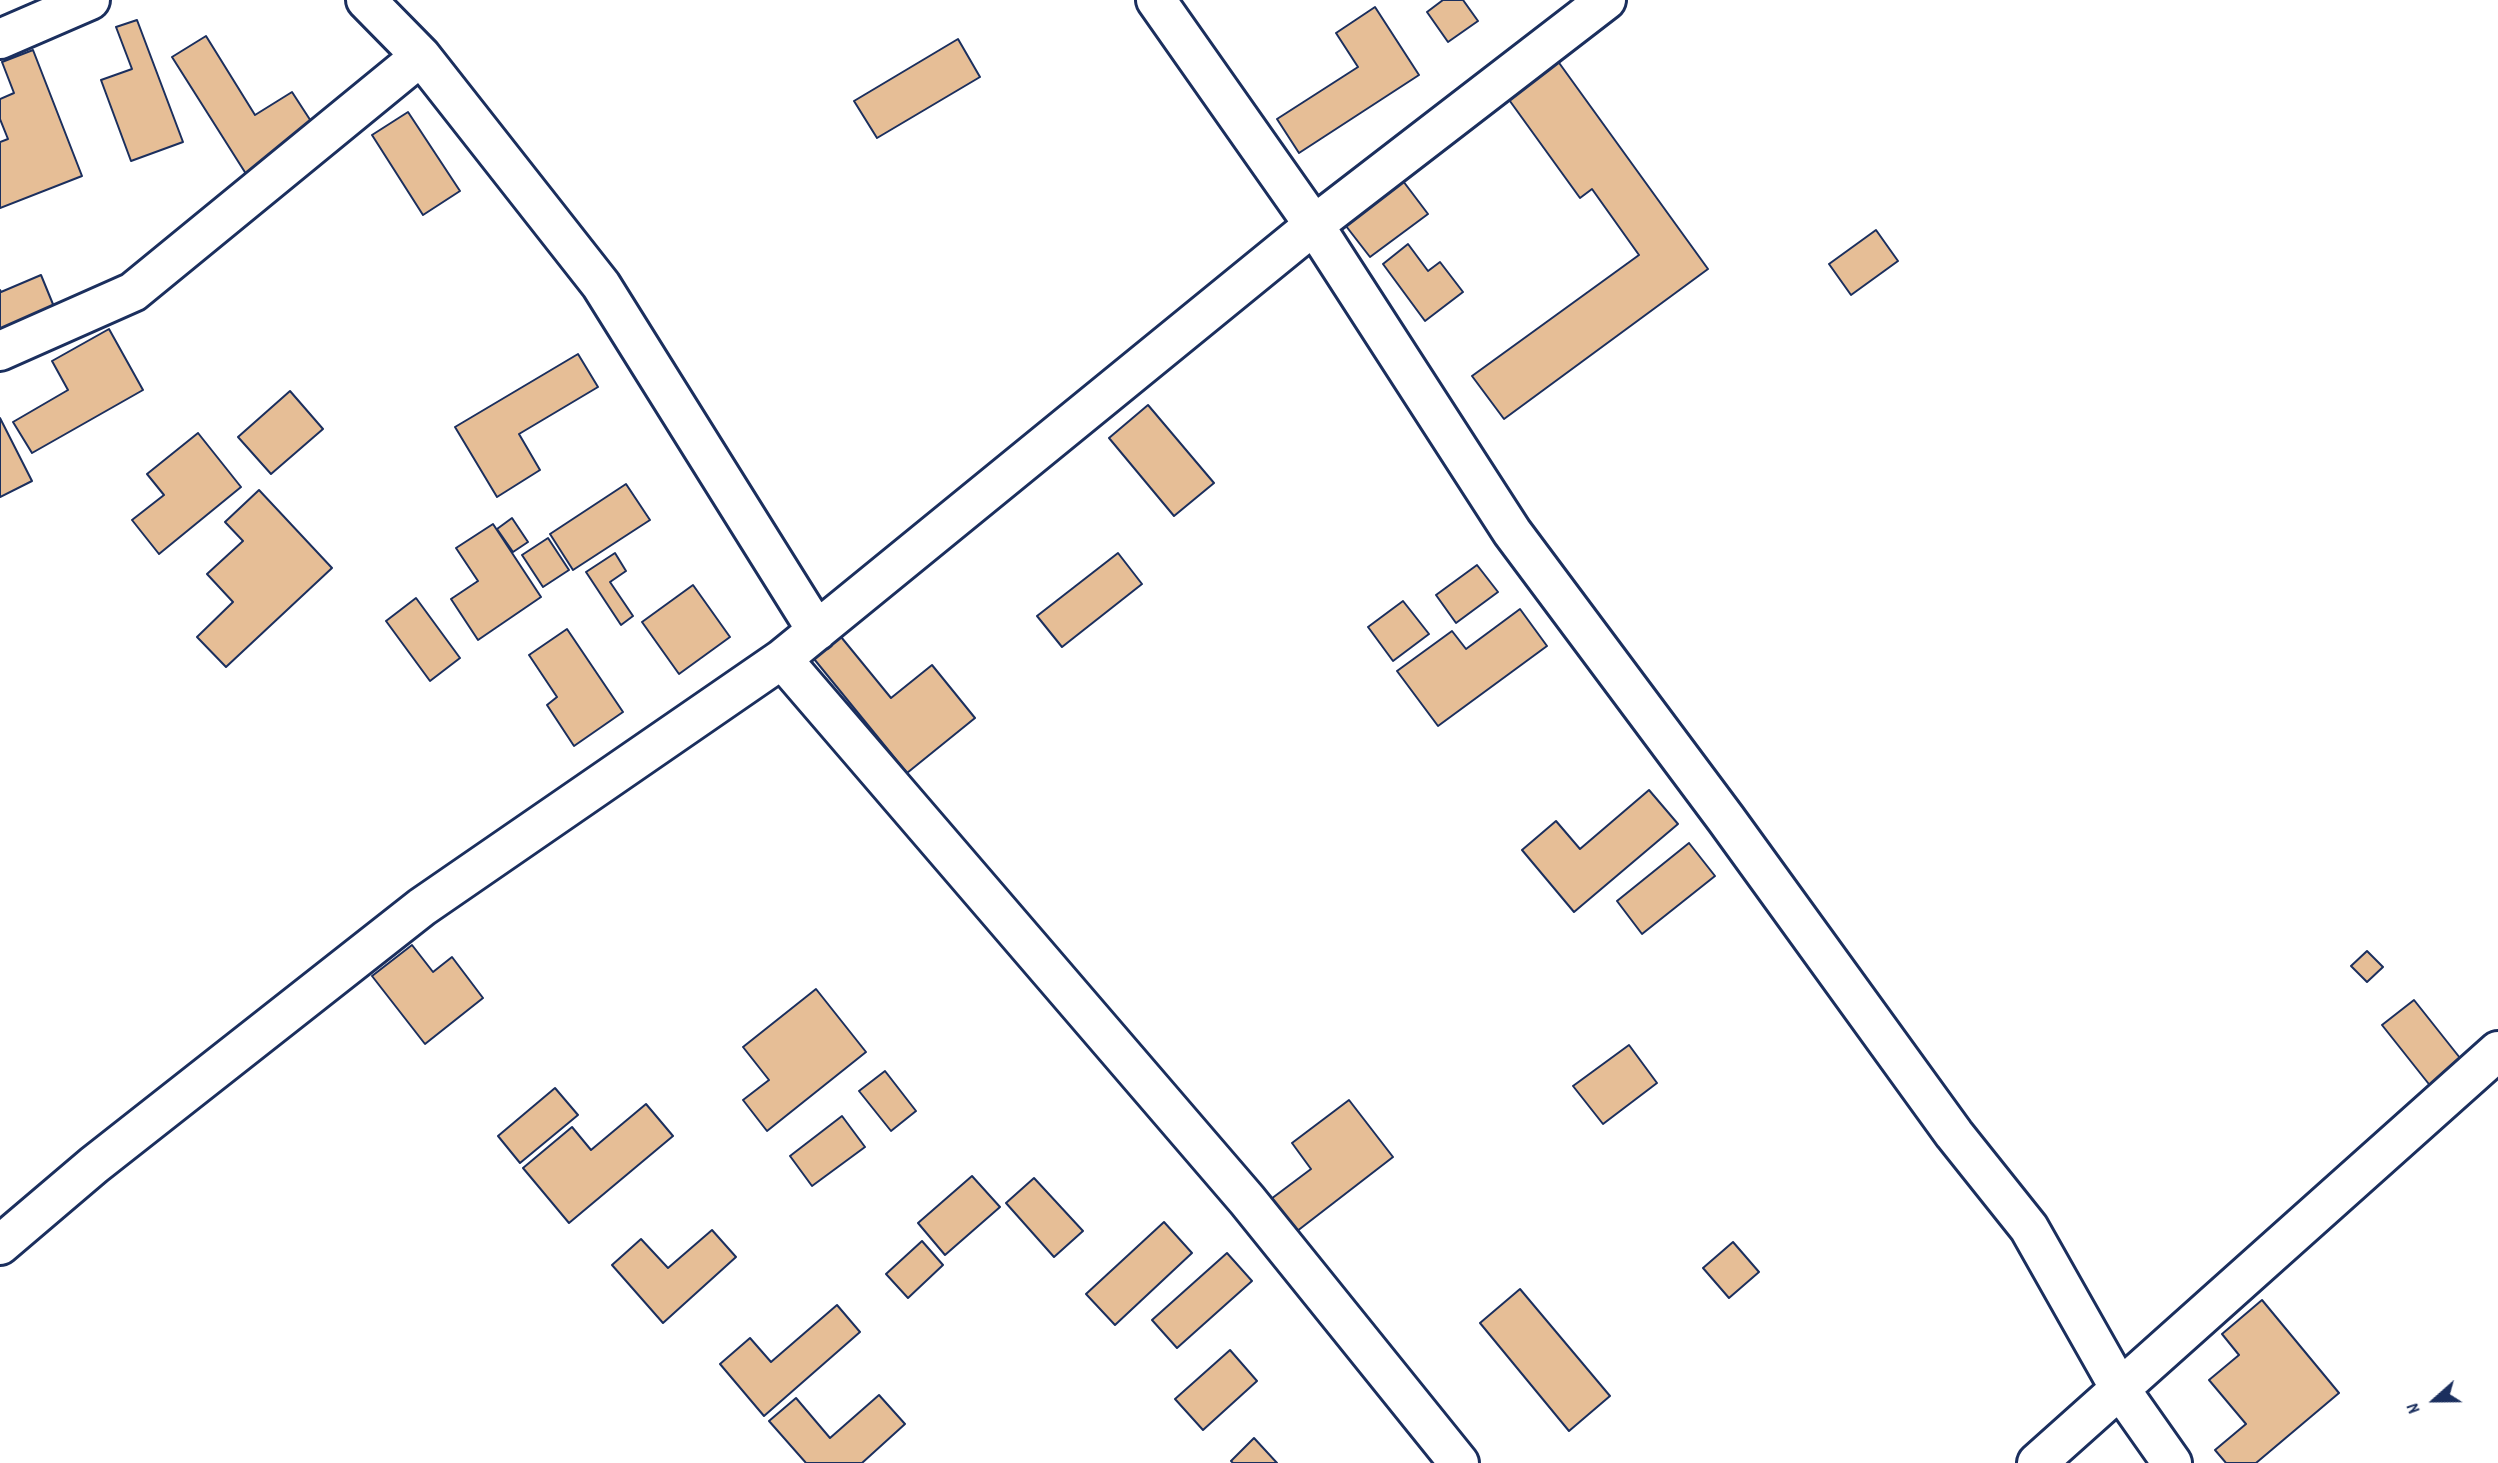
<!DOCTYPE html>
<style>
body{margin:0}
#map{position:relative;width:2498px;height:1463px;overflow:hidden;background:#fff;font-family:Dekko,sans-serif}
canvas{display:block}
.north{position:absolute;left:2400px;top:1365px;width:70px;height:70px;-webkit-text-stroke:5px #fff;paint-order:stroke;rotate:249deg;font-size:19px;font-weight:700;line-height:28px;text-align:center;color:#1b2f5e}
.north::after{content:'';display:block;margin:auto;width:24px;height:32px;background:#1b2f5e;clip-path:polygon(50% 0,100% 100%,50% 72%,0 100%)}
</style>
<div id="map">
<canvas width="2498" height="1463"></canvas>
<div class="north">N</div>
</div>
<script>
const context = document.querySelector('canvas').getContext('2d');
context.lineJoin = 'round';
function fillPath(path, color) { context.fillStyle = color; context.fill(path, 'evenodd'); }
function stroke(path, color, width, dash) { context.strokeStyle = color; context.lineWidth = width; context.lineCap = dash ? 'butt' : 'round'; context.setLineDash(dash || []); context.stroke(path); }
const building = new Path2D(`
 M1443,0H1463L1478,21L1448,42L1427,12Z
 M1375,7L1419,75L1299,153L1277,119L1358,67L1336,33Z
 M137,20L183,142L131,161L101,80L132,69L116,27Z
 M206,36L255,115L292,92L318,132L248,177L172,57Z
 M958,39L980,77L877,138L854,101Z
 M33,50L82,176L0,208V142L8,139L0,119V99L14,93L2,62Z
 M1557,60L1708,269L1504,419L1472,376L1639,255L1592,189L1580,198L1507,97Z
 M408,112L460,191L423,215L372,135Z
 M1397,173L1428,214L1370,257L1339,217Z
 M1876,230L1898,261L1851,295L1829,264Z
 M1408,244L1428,271L1440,262L1463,292L1425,321L1383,264Z
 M41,275L57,314L0,337V290L1,292Z
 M109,329L143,390L32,453L13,422L68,390L52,361Z
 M578,354L598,387L519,434L540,470L497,497L455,427Z
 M290,391L323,429L271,474L238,437Z
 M1148,405L1214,483L1174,516L1109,438Z
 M0,418L32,481L0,497Z
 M198,433L241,487L159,554L132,520L164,495L147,474Z
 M626,484L650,520L573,570L550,534Z
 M259,490L332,568L226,667L197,637L233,602L207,574L243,541L225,522Z
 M512,518L528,542L513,552L497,529Z
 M493,524L541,597L478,640L451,599L478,581L456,548Z
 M548,538L569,570L543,587L522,555Z
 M615,553L626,571L610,582L633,616L621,625L586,572Z
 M1118,553L1142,584L1062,647L1037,616Z
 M1477,565L1498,592L1456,623L1436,595Z
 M693,585L730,637L679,674L642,622Z
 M416,598L460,658L430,681L386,621Z
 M1403,601L1429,634L1393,661L1368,627Z
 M1520,609L1547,646L1438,726L1397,671L1452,631L1466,649Z
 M567,629L623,712L574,746L547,705L557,697L529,655Z
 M837,632L891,698L932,665L975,718L907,773L810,654Z
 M1649,790L1678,824L1574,912L1522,850L1556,821L1580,849Z
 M1689,843L1715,876L1642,934L1617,901Z
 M412,945L433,972L452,957L483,998L425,1044L372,976Z
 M2367,951L2383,967L2367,982L2351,966Z
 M816,989L866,1052L767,1131L743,1100L769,1080L743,1047Z
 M2414,1000L2464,1063L2432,1088L2382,1025Z
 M1629,1045L1657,1083L1603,1124L1573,1086Z
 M885,1071L916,1111L891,1131L859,1091Z
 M555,1088L578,1115L520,1163L498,1136Z
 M1349,1100L1393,1157L1292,1235L1267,1202L1311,1169L1292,1143Z
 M646,1104L673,1136L569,1223L523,1168L572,1127L591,1150Z
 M842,1116L865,1147L812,1186L790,1156Z
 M972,1176L1000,1207L945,1255L918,1223Z
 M1034,1178L1083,1231L1054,1257L1006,1203Z
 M1164,1222L1192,1253L1115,1325L1086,1294Z
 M712,1230L736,1257L663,1323L612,1265L641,1239L668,1268Z
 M922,1241L943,1265L908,1298L886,1274Z
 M1733,1242L1759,1272L1729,1298L1703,1268Z
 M1227,1253L1252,1281L1177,1348L1152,1320Z
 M1520,1289L1610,1396L1569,1431L1480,1323Z
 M2262,1300L2339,1393L2256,1463H2226L2215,1450L2246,1424L2209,1380L2239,1355L2222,1334Z
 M837,1305L860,1332L764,1416L720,1364L750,1338L771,1362Z
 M1230,1350L1257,1381L1203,1430L1175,1399Z
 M879,1395L905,1424L862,1463H806L769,1421L796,1398L830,1438Z
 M1254,1438L1277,1463H1233L1231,1461Z`);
fillPath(building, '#e6be96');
stroke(building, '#1b2f5e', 2);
const minor = new Path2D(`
 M366,0L421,56L601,285L817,631
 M1156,0L1314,225L1512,532L1726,819L1954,1134L2029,1228L2120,1389L2172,1463
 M0,39L90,0
 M0,351L133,292L421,56
 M782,659L1247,1200L1459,1463
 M0,1245L94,1165L422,907L782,659L1314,225L1606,0
 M2037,1463L2498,1051`);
stroke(minor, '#1b2f5e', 44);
stroke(minor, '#fff', 38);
</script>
